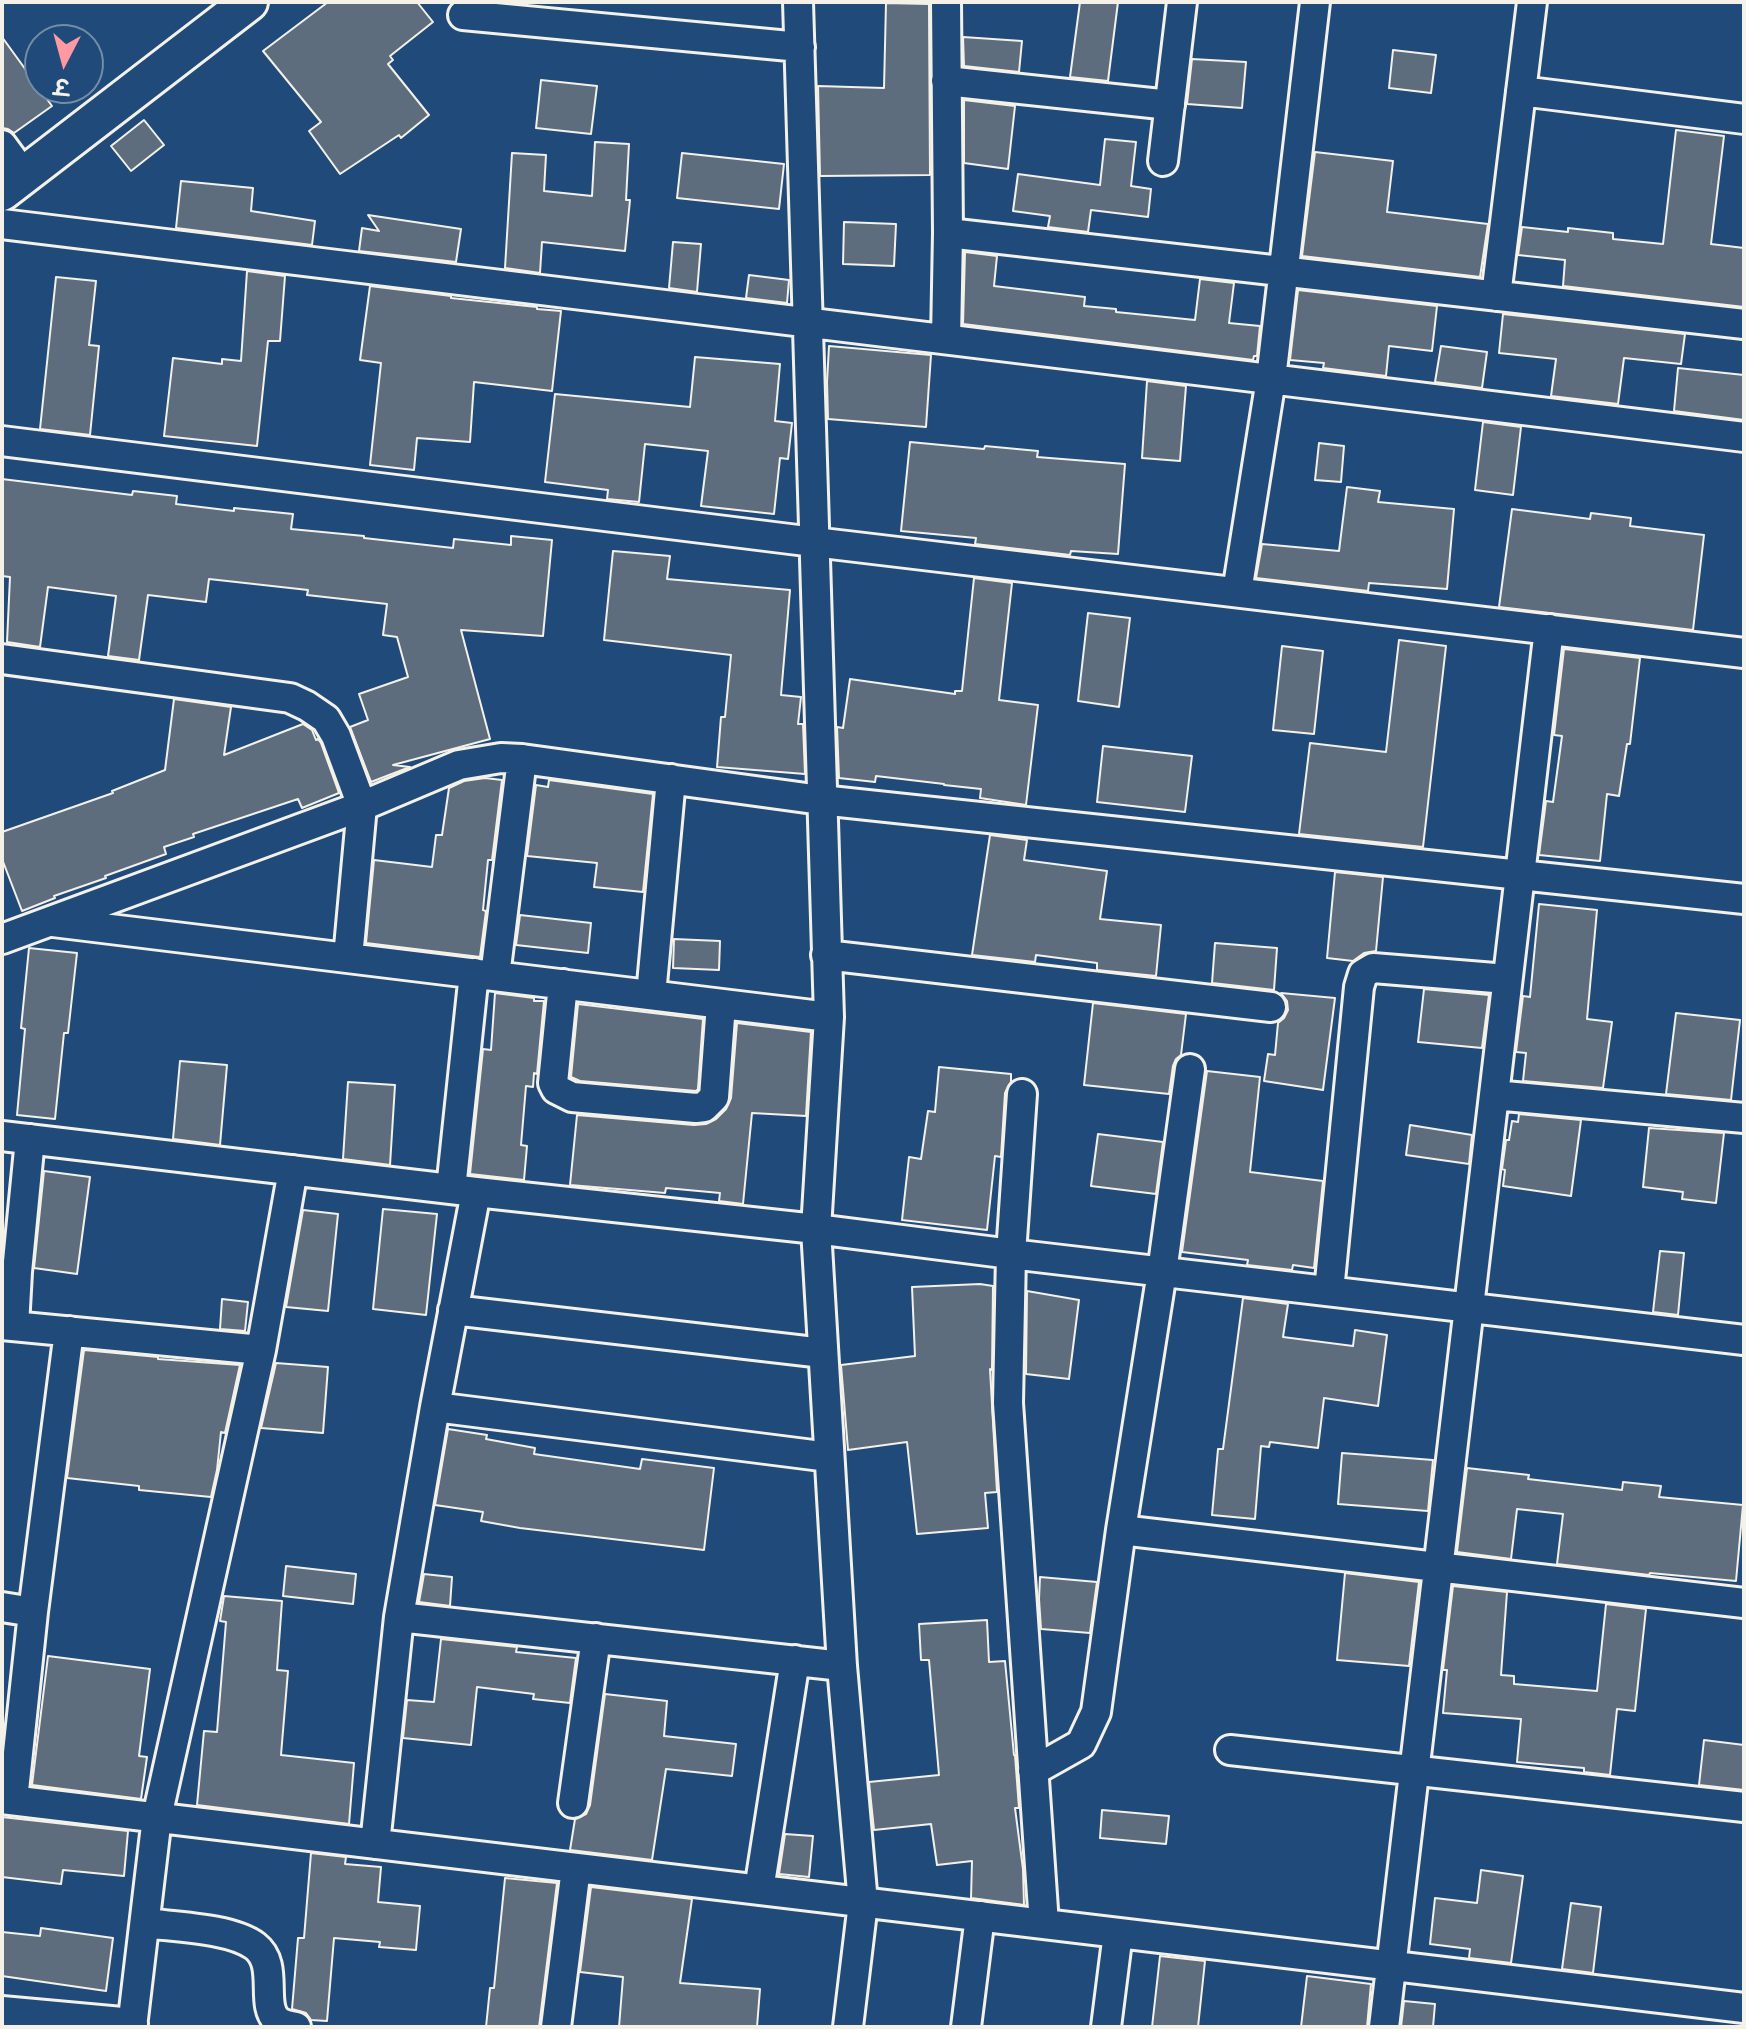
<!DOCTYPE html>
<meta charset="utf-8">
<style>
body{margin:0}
#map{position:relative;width:1746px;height:2029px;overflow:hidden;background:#1f4a7a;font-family:Pangolin,"Playpen Sans Deva",sans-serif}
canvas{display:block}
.frame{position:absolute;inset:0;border:4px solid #f4f1e8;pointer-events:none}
.north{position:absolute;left:24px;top:24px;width:80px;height:80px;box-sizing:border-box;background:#1f4a7a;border:2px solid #748da6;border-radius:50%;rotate:186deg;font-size:22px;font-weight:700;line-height:32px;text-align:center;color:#f4f1e8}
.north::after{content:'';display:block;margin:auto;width:28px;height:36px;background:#ff9aa2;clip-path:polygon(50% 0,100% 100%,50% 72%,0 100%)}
</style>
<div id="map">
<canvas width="1746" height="2029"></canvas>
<div class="frame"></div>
<div class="north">उ</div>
</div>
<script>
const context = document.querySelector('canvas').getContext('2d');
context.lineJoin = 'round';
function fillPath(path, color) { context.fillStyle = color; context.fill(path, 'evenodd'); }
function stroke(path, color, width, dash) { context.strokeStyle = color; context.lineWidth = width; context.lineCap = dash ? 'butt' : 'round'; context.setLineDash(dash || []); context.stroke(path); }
const building = new Path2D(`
 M328,2H417L433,22L390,56L393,60L388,64L429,115L401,138L399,135L340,174L309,131L321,122L263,51Z
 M1080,2H1118L1108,81L1070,77Z
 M886,3L929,4L930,175L820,176L818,86L884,88Z
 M2,37L52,106L14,133L8,129L2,128Z
 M963,37L1022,41L1019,72L964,66Z
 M1393,50L1436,55L1431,93L1389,88Z
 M1192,59L1246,62L1242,108L1187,104Z
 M541,80L597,86L591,134L536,128Z
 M964,100L1015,106L1008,169L964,163Z
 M144,120L164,145L131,171L111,146Z
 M1676,130L1724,136L1711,244L1744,248V307L1563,286L1565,260L1518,255L1522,227L1568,232V228L1613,233V239L1663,244Z
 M1105,139L1136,142L1131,186L1151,189L1148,217L1091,210L1088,232L1048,227L1050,216L1013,211L1018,174L1100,185Z
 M595,142L629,144L626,200H630L625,251L542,242L540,273L505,268L512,153L546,155L544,191L592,196Z
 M1315,152L1393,161L1387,212L1488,224L1480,277L1302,256Z
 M682,153L784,164L779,209L677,198Z
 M181,181L253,188L251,211L315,221L312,245L176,228Z
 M368,215L461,229L456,262L359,251L362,228L379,231Z
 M844,222L896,224L894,266L843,264Z
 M673,242L701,244L697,292L669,288Z
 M965,252L997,256L994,286L1085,297L1084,306L1116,309V312L1195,320L1200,279L1234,283L1229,323L1260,326L1257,356H1254L1253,360L963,324Z
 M247,271L285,276L280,341H268L257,446L164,436L173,358L222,364V359L241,361Z
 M749,275L789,280L787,303L746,298Z
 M56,277L96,281L89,345L99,346L90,435L40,429Z
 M370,286L451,296V298L537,307V309L561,311L552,391L474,382L470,442L417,438L414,470L370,465L381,363L360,360Z
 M1298,290L1437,306L1432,351L1389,346L1386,376L1323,368L1324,363L1290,360Z
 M1503,314L1685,334L1681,364L1624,358L1618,404L1551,396L1556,359L1499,353Z
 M829,346L931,355L926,427L828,419L827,382Z
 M1441,346L1487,352L1482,388L1435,382Z
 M695,357L780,364L775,421L792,423L788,459L780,458L774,514L701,506L708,451L645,444L639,502L607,499L608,490L545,482L555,394L690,407Z
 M1678,368L1744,375V420L1674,411Z
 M1147,381L1186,386L1180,461L1142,458Z
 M1483,422L1521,427L1513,495L1475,490Z
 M910,442L984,449L985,446L1038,451L1037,457L1125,464L1118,554L1071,551L1070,555L975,544L976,538L901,531Z
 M1319,443L1344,446L1341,482L1315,480Z
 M2,479L132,495L133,491L177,496L176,504L234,511V508L293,514L291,529L364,536V538L453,548L454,539L511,545V536L552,540L543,636L461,630L490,739L393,765L410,767L371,782L350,727L368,720L359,694L408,677L397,637L383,635L387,604L307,595L308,590L209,579L206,602L148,595L139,660L108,656L116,596L48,587L40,647L7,642L10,577L2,576Z
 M1347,487L1380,491L1378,502L1454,509L1447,589L1369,583L1368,591L1256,578L1262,544L1339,551Z
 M1512,509L1590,519L1591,513L1631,518L1630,526L1704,535L1693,630L1499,607Z
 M613,551L670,556L667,579L790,590L781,695L801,697L798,724H803L805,774L717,767L721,717H725L731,655L604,640Z
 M974,578L1012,583L999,700L1038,705L1026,805L980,798L981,789L944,785V784L876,776L875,782L839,778L837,727L843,728L850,679L955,694V691H962Z
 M1088,613L1130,618L1119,707L1078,701Z
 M1399,640L1446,646L1423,847L1299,834L1310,743L1386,752Z
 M1282,646L1323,651L1314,734L1273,730Z
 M1564,649L1640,658L1630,744H1627L1619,796L1607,794L1600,861L1539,855L1546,801L1553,802L1562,736L1554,735Z
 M174,699L231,707L224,755L303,724L312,730L316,740L318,739L321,743L339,793L302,808L298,799L193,834L194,837L164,847L166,854L105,876L106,878L54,896L55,898L22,911L2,859V832L113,793L112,791L165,770Z
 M1103,746L1192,756L1185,812L1097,802Z
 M485,778L502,780L492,860H488L483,910L486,911L480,957L366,943L374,860L432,867L436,835H442L449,788L464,781Z
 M549,780L653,794L643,892L594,887L597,863L527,856L536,785L548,787Z
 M990,835L1027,840L1024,860L1107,871L1100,919L1161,925L1156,976L1097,970V963L1036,955L1035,962L972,955Z
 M1335,872L1383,877L1376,951L1364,953L1353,961L1327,958Z
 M1539,904L1597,910L1587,1019L1612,1022L1603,1088L1523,1081L1526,1053L1516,1052L1523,996L1530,997Z
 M520,915L591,923L588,953L516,945Z
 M674,939L720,941L719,970L673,968Z
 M1215,943L1277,948L1274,990L1212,983Z
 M29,948L77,953L68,1033H64L55,1119L17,1115L25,1029L21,1028Z
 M1424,989L1489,995L1482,1048L1418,1042Z
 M495,993L534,998V1001H544L537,1074L534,1073L533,1087L526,1086L521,1145L527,1146L524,1180L470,1174L483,1049L491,1050Z
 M1281,993L1335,998L1323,1090L1264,1081L1268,1054L1275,1055L1278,1023L1284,1018L1288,1010L1287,1001Z
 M1093,1003L1186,1014L1181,1055L1176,1059L1173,1066L1169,1094L1084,1085Z
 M578,1004L703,1019L698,1089L696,1091L580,1081L571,1077Z
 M1676,1013L1740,1020L1731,1100L1666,1094Z
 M737,1023L811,1032L806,1116L752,1113L743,1204L719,1201L720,1193L666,1188L665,1193L570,1185L577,1115L694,1125L706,1124L716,1119L726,1109L731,1098Z
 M180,1061L227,1065L220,1145L173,1139Z
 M939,1067L1011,1074V1082L1005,1093L1001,1157L995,1156L987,1230L902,1220L909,1157L921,1159L928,1111L935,1112Z
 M1207,1071L1260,1077L1250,1172L1323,1181L1314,1268L1293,1265L1292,1270L1247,1265L1248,1260L1182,1252Z
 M348,1082L395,1085L390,1165L343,1159Z
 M1519,1114L1581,1120L1571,1196L1503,1186L1505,1170L1502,1169L1506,1140H1509L1512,1121L1518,1122Z
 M1410,1125L1472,1135L1469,1164L1406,1155Z
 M1649,1128L1724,1133L1716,1203L1682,1199L1683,1192L1643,1187Z
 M1098,1134L1163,1142L1156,1194L1091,1186Z
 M44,1171L90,1177L77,1274L34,1268Z
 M383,1209L437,1214L426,1315L373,1309Z
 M303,1210L338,1214L328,1311L286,1307Z
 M1660,1251L1684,1253L1678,1315L1653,1312Z
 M980,1284L993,1286L992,1370L990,1369L997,1492L985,1493L988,1528L917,1534L907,1442L848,1450L841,1365L915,1356L912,1287Z
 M1027,1291L1079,1300L1069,1379L1026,1374Z
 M1243,1298L1288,1304L1283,1337L1353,1346L1355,1330L1387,1335L1378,1406L1324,1398L1318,1448L1270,1442L1269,1447L1261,1446L1255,1519L1212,1515L1218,1449H1223Z
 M222,1299L248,1302L245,1331L220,1329Z
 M84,1350L158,1357V1359L240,1365L225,1433L221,1432L217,1470L211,1497L139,1490V1486L67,1478Z
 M276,1363L328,1367L323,1433L261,1428Z
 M448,1429L487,1435L486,1439L535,1448L534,1454L640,1469L642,1459L714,1468L704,1550L520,1528L481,1521L483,1512L435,1505Z
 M1342,1453L1433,1460L1428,1511L1338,1504Z
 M1467,1468L1529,1475L1528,1479L1622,1490L1623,1482L1661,1486L1659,1497L1743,1505L1736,1581L1650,1573L1649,1575L1557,1564L1563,1514L1517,1509L1511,1559L1457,1552Z
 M286,1566L356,1574L353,1604L283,1596Z
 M1345,1573L1419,1582L1409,1666L1337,1660Z
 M424,1574L452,1577L450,1606L419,1602Z
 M1040,1577L1097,1582L1090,1633L1041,1629L1039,1599Z
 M1453,1586L1507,1592L1501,1675L1514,1676V1684L1597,1691L1606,1604L1646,1609L1635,1711L1617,1709L1610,1775L1584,1772V1768L1517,1762L1521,1719L1443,1713L1447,1670H1443Z
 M224,1596L282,1601L277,1670L288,1671L281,1755L354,1763L349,1824L197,1805L204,1731L217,1732L226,1622L220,1621Z
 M987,1620L989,1662L1005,1661L1014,1755H1015L1019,1808H1015L1023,1869L1024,1905L971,1898L972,1861L937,1865L931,1824L874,1830L869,1782L939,1775L929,1660H921L919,1624Z
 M441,1639L517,1647L516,1652L576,1658L570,1703L533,1699L534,1694L477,1687L471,1745L403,1738L407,1700L434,1702Z
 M48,1656L150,1669L139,1756L147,1757L141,1799L32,1785Z
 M605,1694L667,1701L664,1736L736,1744L732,1776L666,1769L652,1860L570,1850L575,1819L586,1814L590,1805Z
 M1704,1740L1744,1745V1790L1699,1785Z
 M1102,1810L1169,1816L1166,1844L1100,1838Z
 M2,1817L128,1831L124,1876L63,1870L61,1884L2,1877Z
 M785,1834L813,1836L809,1877L779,1874Z
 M311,1853L346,1857L345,1864L381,1867L378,1902L420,1906L416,1950L379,1947L380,1942L334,1938L327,2021L311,2020L306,2013L292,2009L298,1938H304Z
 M1481,1870L1523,1876L1511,1963L1469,1958L1470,1949L1430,1944L1435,1898L1477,1903Z
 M505,1878L557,1883L539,2027H486L490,1988H494Z
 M591,1887L692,1899L680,1983L760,1989L757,2027H619L623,1977L580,1972Z
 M1571,1903L1601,1907L1593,1973L1562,1969Z
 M41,1928L113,1938L106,1991L2,1976V1932L40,1936Z
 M1160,1956L1205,1961L1198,2027H1152Z
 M1307,1976L1371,1984L1367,2027H1301Z
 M1404,2001L1435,2004L1433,2027H1401Z`);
fillPath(building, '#5e6d7e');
stroke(building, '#f4f1e8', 2);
const minor = new Path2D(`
 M798,2L829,1017L816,1229L842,1666L863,1903L848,2027
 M946,2L948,233L946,339
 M463,15L800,47
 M946,81L1170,105
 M1521,91L1744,119
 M2,145L24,175
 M1163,161L1182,2
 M2,224L1744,437
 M948,233L1744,324
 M1496,296L1532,2
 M2,441L814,542L1744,653
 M1237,592L1271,379L1315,2
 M2,659L290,698L307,706L326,719L336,736L362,806L348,958
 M53,922L829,1017
 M2,939L362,806L459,765L501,758L522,759L821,800L1744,899
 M826,955L1271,1007
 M495,976L522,759
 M563,984L553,1083L556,1089L572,1097L696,1108L704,1107L714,1097L721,1004
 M651,995L671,779
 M1022,1094L1011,1254L1008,1403L1044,1924
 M1494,1095L1744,1118
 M2,1136L476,1192L816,1229L1011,1254L1744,1340
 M451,1189L474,973
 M476,1192L435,1407L829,1457
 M1329,1291L1359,987L1363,974L1373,968L1507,979
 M453,1310L823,1353
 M2,1325L261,1350
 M14,1326L17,1272L30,1139
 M1121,1530L1744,1603
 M2,1607L33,1612
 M399,1617L435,1407
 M1230,1750L1744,1807
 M1033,1771L1081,1744L1096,1712L1121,1530L1162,1272L1190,1069
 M2,1799L1744,2008
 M13,1800L33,1612L69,1331
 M573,1803L596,1638
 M375,1844L399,1617L842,1666
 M759,1890L795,1660
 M145,1923C175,1927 231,1928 255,1946C280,1965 259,2006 278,2021C283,2025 290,2026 296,2027
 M2,2011L133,2023
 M132,2027L157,1817L261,1350L293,1170
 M556,2027L576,1868
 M966,2027L980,1916
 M1106,2027L1118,1933
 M1384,2027L1549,629`);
const tertiary = new Path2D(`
 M2,192L249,2`);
stroke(minor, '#f4f1e8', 34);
stroke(tertiary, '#f4f1e8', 42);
stroke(minor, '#1f4a7a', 28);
stroke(tertiary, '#1f4a7a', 36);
</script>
